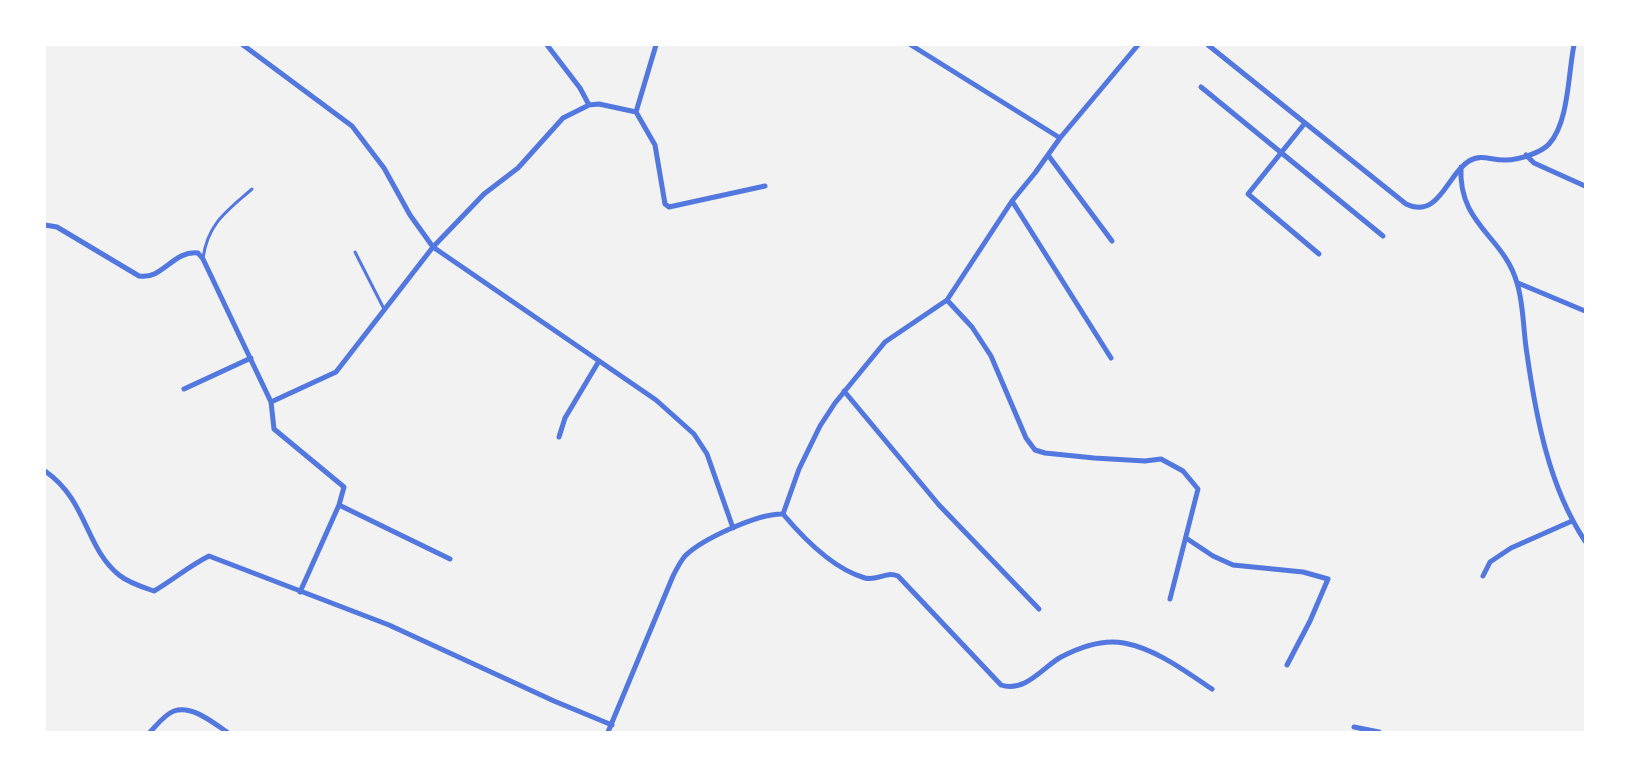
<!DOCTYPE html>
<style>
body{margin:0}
#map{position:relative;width:1630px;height:777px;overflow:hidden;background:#f2f2f2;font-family:"PT Sans Narrow",sans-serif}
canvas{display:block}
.frame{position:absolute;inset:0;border:46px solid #fff;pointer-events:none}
</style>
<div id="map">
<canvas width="1630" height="777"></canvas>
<div class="frame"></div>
</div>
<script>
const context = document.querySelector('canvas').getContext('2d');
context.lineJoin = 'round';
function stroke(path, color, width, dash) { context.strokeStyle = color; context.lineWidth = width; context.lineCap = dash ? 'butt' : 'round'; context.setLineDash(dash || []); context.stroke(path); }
stroke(new Path2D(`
 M355,252L384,309
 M203,258C208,223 227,211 252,189`), '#5277de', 3);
stroke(new Path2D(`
 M243,45L352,126L384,168L410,215L433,247L656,400L694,434L707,454L733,528
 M547,45L580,88L589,105
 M911,45L1060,138
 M1208,45L1406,204C1439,220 1447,174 1469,161C1482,153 1492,161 1506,160C1518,160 1541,153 1549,144C1569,122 1568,74 1574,45
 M1201,87L1383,236
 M636,112L655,145L665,204L669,207L765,186
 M1305,123L1248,194L1319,254
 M1048,155L1112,241
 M1526,155L1534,163L1585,186
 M1461,167C1458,225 1504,236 1517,283C1524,305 1523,331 1527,354C1536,417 1549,487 1585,541
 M1012,201L1111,358
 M45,225L57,227L139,276C163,280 173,250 198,253L203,259L271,402L274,429L344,487L339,505L300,592
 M1518,283L1585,311
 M947,300L972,327L991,356L1026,438L1035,450L1045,453L1094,458L1145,461L1161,459L1183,471L1198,489L1170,599
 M184,389L251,358
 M844,391L939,505L1039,609
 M271,402L336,372L433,247L484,194L518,168L563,118L589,105L599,104L636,112L656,45
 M559,437L565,418L599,361
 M45,471C88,501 84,546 119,575C129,583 142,587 154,591C173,580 189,566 209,556L389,625L554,701L612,725
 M339,505L450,559
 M783,514L799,469L820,426L835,403L885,342L947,300L1012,201L1035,173L1060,138L1138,45
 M783,514C804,539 833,569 865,578C878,581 885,571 898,576L1001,685C1025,693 1043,667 1061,657C1080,647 1103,639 1124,643C1156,649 1185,671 1212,689
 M1186,538L1213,556L1233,565L1303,572L1328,579L1310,621L1287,665
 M1483,576L1490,562L1511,548L1572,521
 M1354,727L1379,732
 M150,732C156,726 165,714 174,711C192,705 212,722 227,732
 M608,732L673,576C676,570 680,562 685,556C702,539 759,513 783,514`), '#5277de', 5);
</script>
